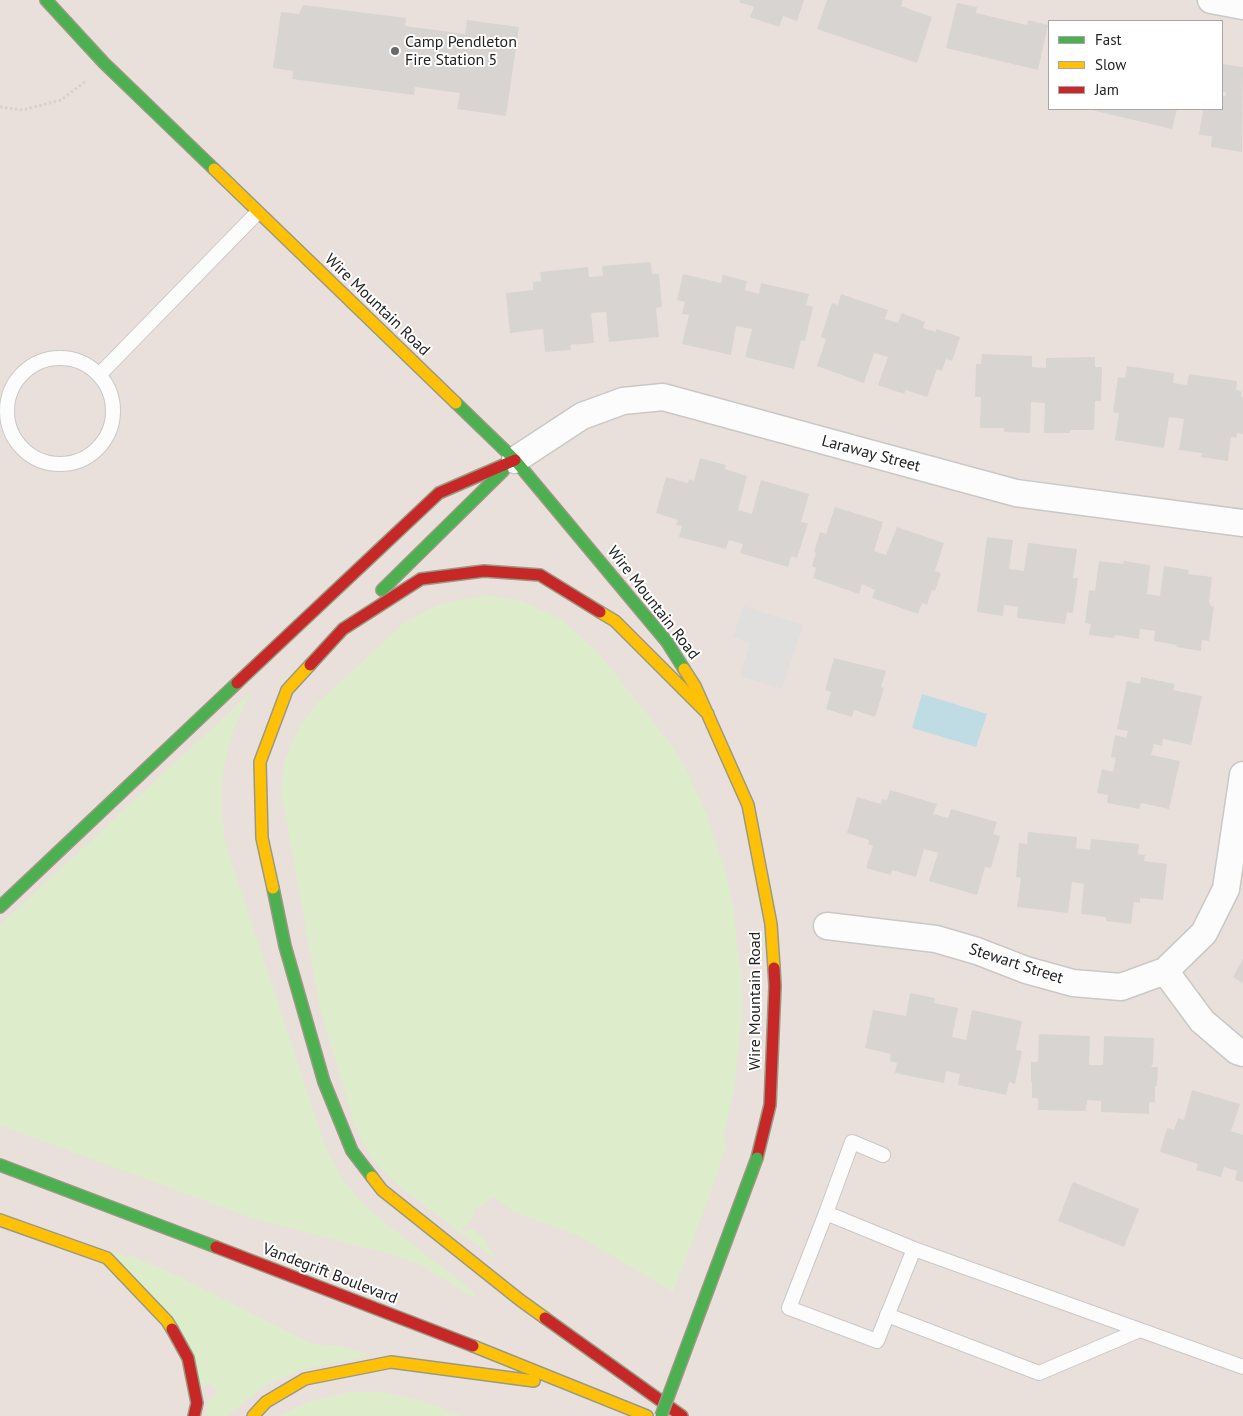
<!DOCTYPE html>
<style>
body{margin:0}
#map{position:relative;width:1243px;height:1416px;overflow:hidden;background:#f0eeeb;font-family:"PT Sans",sans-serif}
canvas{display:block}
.legend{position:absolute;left:1048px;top:20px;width:175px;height:90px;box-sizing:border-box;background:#fff;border:1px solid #a7a7a7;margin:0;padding:6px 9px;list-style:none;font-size:15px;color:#222}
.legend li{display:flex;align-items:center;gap:10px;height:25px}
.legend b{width:25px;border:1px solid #a7a7a7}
</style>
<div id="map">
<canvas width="1243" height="1416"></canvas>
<ul class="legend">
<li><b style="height:6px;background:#4caf50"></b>Fast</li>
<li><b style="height:6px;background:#ffc107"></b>Slow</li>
<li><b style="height:6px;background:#c62828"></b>Jam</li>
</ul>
</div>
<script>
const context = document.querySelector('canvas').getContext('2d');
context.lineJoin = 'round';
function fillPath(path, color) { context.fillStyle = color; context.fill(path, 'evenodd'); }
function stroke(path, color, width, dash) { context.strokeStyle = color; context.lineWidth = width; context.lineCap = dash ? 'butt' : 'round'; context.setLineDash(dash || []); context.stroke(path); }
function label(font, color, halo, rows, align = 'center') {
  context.font = font + ' "PT Sans",sans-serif'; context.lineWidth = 4; context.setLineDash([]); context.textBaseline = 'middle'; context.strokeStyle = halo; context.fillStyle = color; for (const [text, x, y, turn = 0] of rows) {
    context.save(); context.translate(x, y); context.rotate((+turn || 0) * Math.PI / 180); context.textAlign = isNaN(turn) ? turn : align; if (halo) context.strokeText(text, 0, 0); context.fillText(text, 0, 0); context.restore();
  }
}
fillPath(new Path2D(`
 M0,0H1243V1416H0ZM1049,21H1222V109H1049Z`), '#eae0db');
fillPath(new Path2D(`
 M485,595L522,601L561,619L597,651L670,743L685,767L706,813L724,867L732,901L741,975L742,1015L734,1090L723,1138L726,1145L705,1208L673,1292L577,1235L512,1211L494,1197L474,1210L473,1219L462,1228L464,1232L467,1229H473L485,1240L496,1260L395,1183L374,1162L355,1126L320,1008L281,789L285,759L301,724L317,703L405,622L440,604Z
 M253,690C233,724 222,760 221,800C221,814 224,828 225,842L325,1146L342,1178L362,1203L385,1223L476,1293L473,1298L419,1264L379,1250L366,1248L249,1217L0,1125V925Z
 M112,1250L127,1257L129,1255L180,1277L312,1344L340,1346L365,1353L367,1356L302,1369L264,1386L228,1416H205L209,1400L217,1392L213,1386L209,1384L200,1386Z
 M351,1392H383L419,1400L463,1416H279L310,1401Z`), '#ddeccb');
fillPath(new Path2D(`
 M743,606L803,625L782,689L740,676L750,643L733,637Z`), '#e0dfde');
fillPath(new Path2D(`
 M922,694L987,714L976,747L912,728Z`), '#bfdbe3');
fillPath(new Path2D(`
 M740,0H804L797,21L783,16L779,27L750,17L754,7L739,2Z
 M827,0H903L901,6L932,17L917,63L817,29Z
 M957,3L977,7L976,13L1027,25L1028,20L1048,25L1038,70L946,48Z
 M303,5L406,18L405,26L465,34L467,20L519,27L506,116L457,109L460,93L415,87L414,95L292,79L293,71L273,68L281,12L299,14Z
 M1222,64L1243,67L1242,152L1211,147L1212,136L1199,135L1203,109H1222V96H1226V92H1222Z
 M1087,109H1177L1172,129Z
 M651,262L652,274H659L662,307L656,308L659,337L609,342L606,312L591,313L594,343L570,345L571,350L545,352L543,329L510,333L506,293L533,290V282L541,281L540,272L588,267L589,277L603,276L602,266Z
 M683,274L721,283L723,275L747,281L745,290L759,294L761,283L809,294L806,305L813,307L805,341L801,340L794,369L745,357L752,329L736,326L731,355L682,344L689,315L682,314L685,302L677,300Z
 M841,294L888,310L885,319L898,323L902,313L925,322L923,328L936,332V329L960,337L952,361L946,359L942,371L937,369L927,397L906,390L904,394L878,385L888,357L874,353L864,383L817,366L826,339L821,337L832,303L838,305Z
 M982,354L1032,356V367L1046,368V358L1095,357V367H1102L1101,401H1095L1094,430H1070V433H1044L1045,403L1031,402L1030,433L1004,432V428H980L981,397H975L976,364H981Z
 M1127,366L1174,373L1173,383L1187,385L1189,374L1237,381L1236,390L1242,391L1241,396L1243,397V434L1237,433L1236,438L1231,437L1228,461L1201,457L1202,453L1179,450L1184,419L1169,417L1164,448L1115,440L1119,413L1113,412L1118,377L1125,378Z
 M700,458L726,465L725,469L747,476L738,510L752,514L761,480L809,494L801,522L808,523L797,558L791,556L788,567L740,553L743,544L729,540L726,549L679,537L682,526L676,525L678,520L656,513L666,477L688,483L689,479L694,481Z
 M835,507L883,522L874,551L886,555L897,527L944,543L935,571L941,573L935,591L932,590L927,605L922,603L918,614L872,598L875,590L862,584L859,594L813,578L816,568L812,566L816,553L814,552L820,532L826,534Z
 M987,537L1013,540L1009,569L1024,571L1028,543L1077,549L1073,578H1078L1073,613L1067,612L1065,624L1017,618L1018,607L1004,605L1003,616L977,612Z
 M1099,561L1123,564L1124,561L1150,565L1147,594L1160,596L1164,566L1189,570L1188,574L1212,577L1209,603L1211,604L1210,606H1214L1209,641L1202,640L1201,651L1176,647L1177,645L1154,641L1155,631L1140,629L1139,639L1115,635L1114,638L1089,635L1091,624L1085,623L1089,590L1095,591Z
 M834,658L886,671L881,687L884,688L875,717L854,710L852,717L826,709L831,692L825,690Z
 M1141,677L1175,684L1173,690L1202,696L1191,745L1163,739L1162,746L1154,744L1151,755L1180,761L1169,809L1141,803L1139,809L1107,803L1108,795L1097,793L1102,769L1113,772L1116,758L1111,757L1115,735L1126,738L1128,731L1117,729L1127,681L1140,684Z
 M890,790L937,804L933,814L948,818L951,809L997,822L993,834L1000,836L991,868L985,867L977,895L929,881L938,853L924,849L916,877L892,870L891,875L866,868L873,846L868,844L869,840L847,833L857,797L881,804L882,799L887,800Z
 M1028,832L1077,837L1076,848L1090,850L1091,839L1139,844L1138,854L1145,855L1144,861L1167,864L1163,900L1140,898V903L1134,902L1131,924L1106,921V917L1081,914L1084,884L1072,882L1068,913L1017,907L1021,878L1016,877L1019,843L1027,844Z
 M1243,959V983L1233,977Z
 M910,993L935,998L934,1003L958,1008L952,1037L966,1040L972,1010L1022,1021L1016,1050L1022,1051L1015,1084L1009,1082L1006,1095L958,1085L960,1074L946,1071L944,1083L895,1073L897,1063L890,1061L891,1054L865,1048L873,1010L906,1016Z
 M1039,1034L1090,1036L1089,1065H1103L1104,1036L1154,1038L1153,1063L1151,1067H1158L1157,1086H1155V1102H1149V1114L1101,1112V1101L1087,1100L1086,1111L1038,1110V1098H1032V1081L1031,1082V1062H1038Z
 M1192,1090L1240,1104L1231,1131L1243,1135V1182L1235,1180L1237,1171L1224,1167L1221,1177L1196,1170L1198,1164L1160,1152L1167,1128L1174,1130L1178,1118L1184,1120Z
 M1073,1182L1139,1209L1124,1247L1058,1221Z`), '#d7d4d2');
const lane = new Path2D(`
 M7 411a53 53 0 1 1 106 0a53 53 0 1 1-106 0Z
 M99,375L257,213
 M826,1213L789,1308L877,1341L914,1249L826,1213L852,1142L883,1155
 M914,1249L1140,1330
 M887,1315L1039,1373L1140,1330L1243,1367`);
const street = new Path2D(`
 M1211,0L1243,6
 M515,460L582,416L623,401L663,397L1016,493L1243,523
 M827,926L936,939L977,951L1026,970L1073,983L1121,987L1165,971L1204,933L1226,889L1243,775
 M1165,971L1202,1021L1237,1051L1243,1053`);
const fast = new Path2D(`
 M46,0L104,63L214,169
 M456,403L515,460L667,642L684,669
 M382,590L503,471
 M273,888L285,946L324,1082L352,1151L372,1177
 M0,907L237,683
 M0,1165L216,1247`);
const slow = new Path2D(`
 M214,169L456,403
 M600,612L615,621L708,714
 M684,669L695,686L748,805L771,924L774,968
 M273,888L262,838L260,762L287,690L310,665
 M372,1177L382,1190L520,1300L545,1318
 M0,1220L107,1258L167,1321L172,1329
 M473,1346L647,1416
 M253,1416L266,1402L305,1379L391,1362L534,1381`);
const jam = new Path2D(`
 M310,665L343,629L421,579L484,571L540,575L600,612
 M237,683L439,493L515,460
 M757,1158L770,1105L775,986L774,968
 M216,1247L473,1346
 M545,1318L682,1416
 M172,1329L188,1358L197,1403L194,1416`);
stroke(lane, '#c9c8c7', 16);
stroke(street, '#c9c8c7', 29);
stroke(fast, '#999a82', 14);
stroke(slow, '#999a82', 14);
stroke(jam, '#999a82', 14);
stroke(new Path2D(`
 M0,107L23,110L61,100L86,81`), '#dccecd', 3, [2.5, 2.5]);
stroke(lane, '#fdfcfc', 14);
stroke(street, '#fdfcfc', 26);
stroke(fast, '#4caf50', 11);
stroke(slow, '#ffc107', 11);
stroke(jam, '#c62828', 11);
const fastBridge = new Path2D(`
 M661,1416L757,1158`);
stroke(fastBridge, '#999a82', 14, []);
stroke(fastBridge, '#4caf50', 11);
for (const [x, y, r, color] of [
 [395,51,5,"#6a6968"]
]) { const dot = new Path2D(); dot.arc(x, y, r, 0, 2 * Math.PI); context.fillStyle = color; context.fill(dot); stroke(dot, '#fff', 2); }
label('16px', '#222', '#fff', [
 ["Camp Pendleton",405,42],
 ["Fire Station 5",405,60]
], 'left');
label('16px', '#222', '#fff', [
 ["Wire Mountain Road",377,305,44],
 ["Laraway Street",871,454,15],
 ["Wire Mountain Road",653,603,52],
 ["Stewart Street",1016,964,18],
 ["Wire Mountain Road",755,1001,-90],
 ["Vandegrift Boulevard",330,1274,21]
]);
</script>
